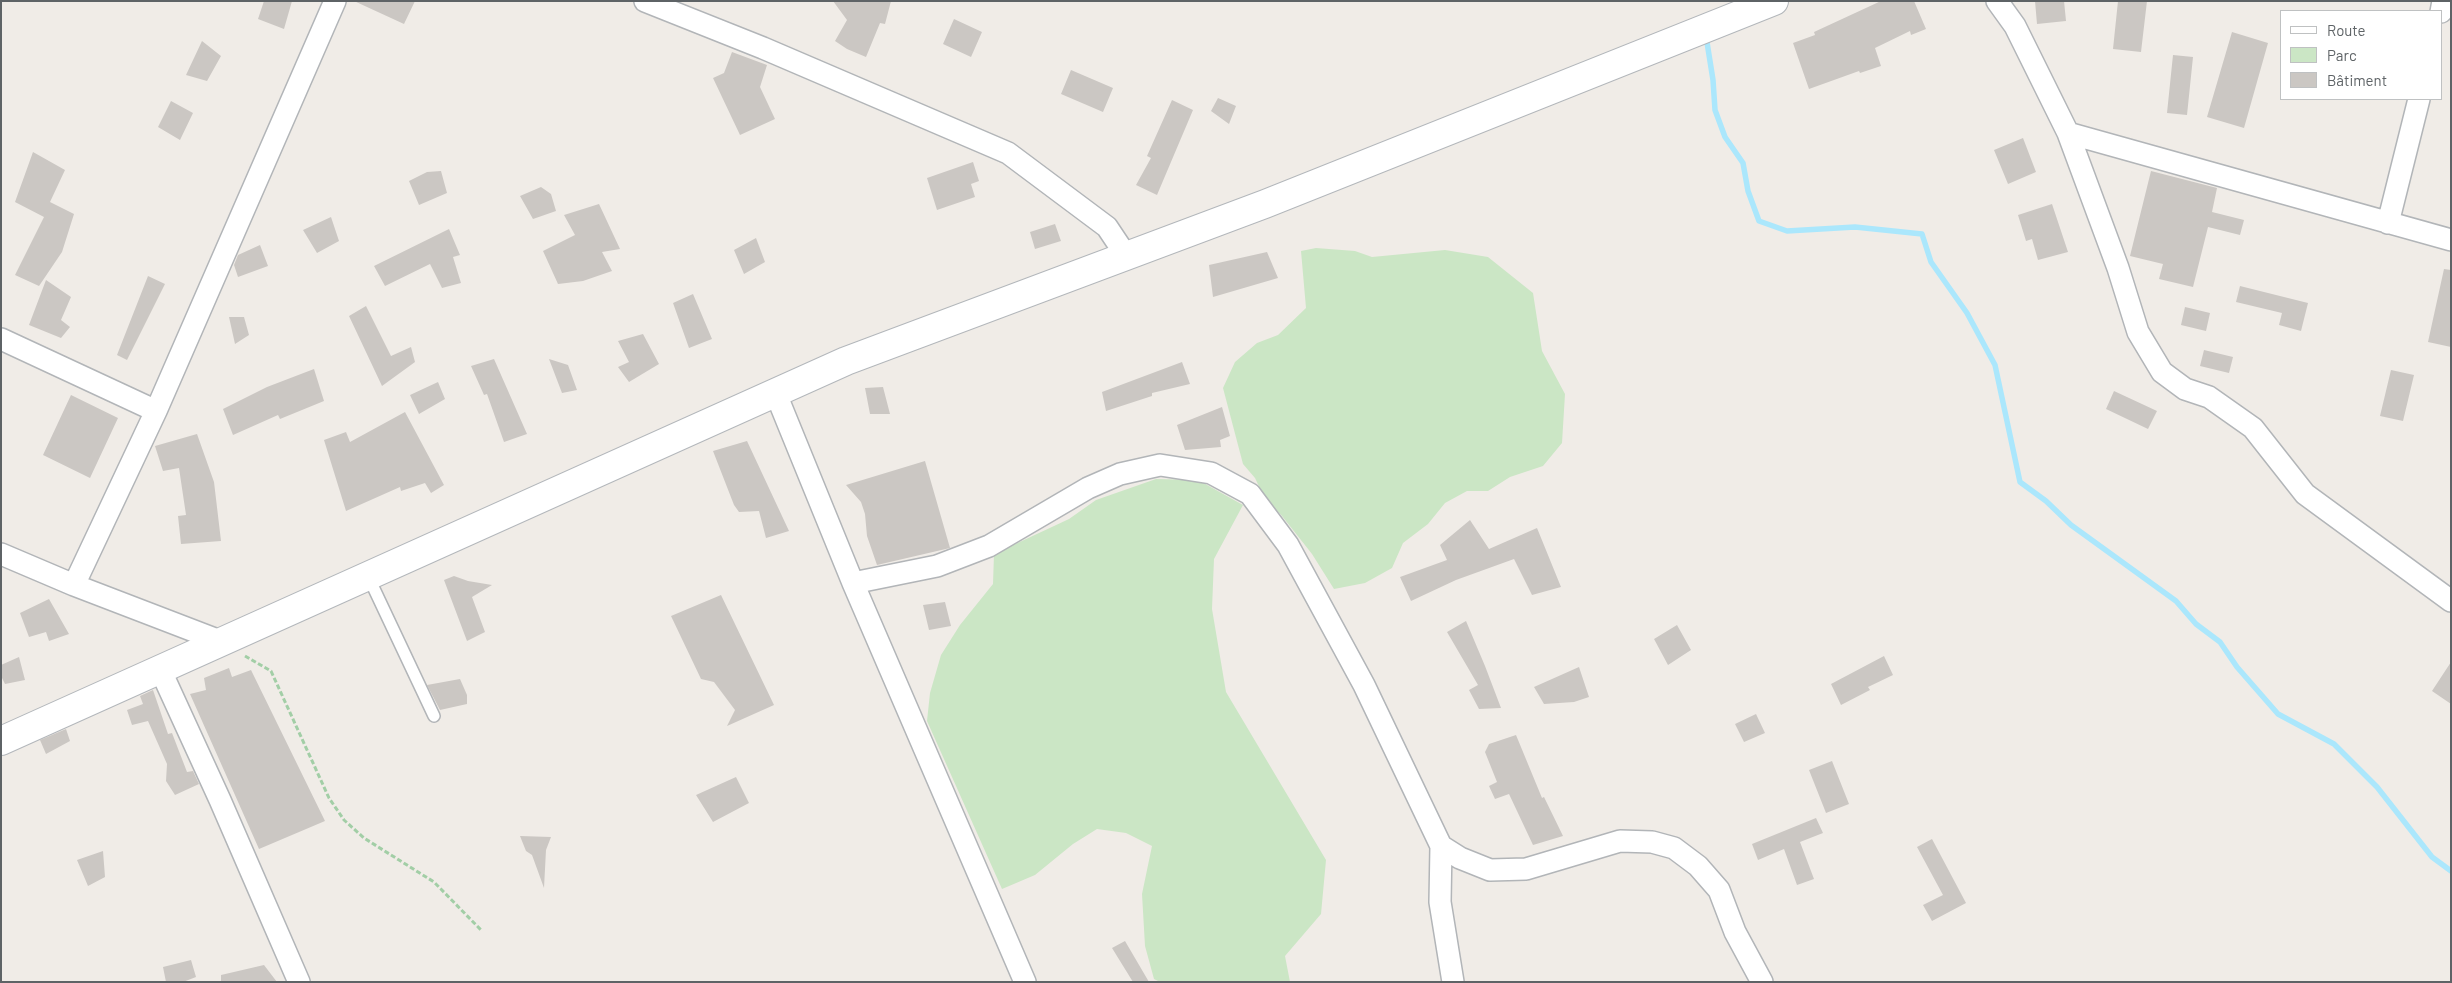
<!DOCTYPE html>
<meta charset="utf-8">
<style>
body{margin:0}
#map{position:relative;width:2452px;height:983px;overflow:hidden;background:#f0ece7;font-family:Barlow,sans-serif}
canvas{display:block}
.frame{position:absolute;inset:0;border:2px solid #5e6366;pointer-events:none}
.legend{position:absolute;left:2280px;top:10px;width:162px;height:90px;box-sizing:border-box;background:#fff;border:1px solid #bfc1c2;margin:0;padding:6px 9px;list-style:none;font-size:15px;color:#5e6366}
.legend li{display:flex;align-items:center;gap:10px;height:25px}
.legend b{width:25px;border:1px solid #bfc1c2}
</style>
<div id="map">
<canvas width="2452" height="983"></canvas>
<div class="frame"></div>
<ul class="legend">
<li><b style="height:6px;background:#fff"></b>Route</li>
<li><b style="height:14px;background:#cbe6c5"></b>Parc</li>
<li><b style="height:14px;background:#cbc7c3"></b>Bâtiment</li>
</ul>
</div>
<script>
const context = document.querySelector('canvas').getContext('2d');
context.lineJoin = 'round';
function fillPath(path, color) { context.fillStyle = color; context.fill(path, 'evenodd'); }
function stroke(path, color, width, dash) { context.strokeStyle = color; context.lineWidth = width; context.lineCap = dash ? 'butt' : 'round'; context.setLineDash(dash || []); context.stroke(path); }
fillPath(new Path2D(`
 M1316,248L1355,251L1372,257L1445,250L1488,257L1533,293L1542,351L1565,394L1562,443L1543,466L1510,477L1488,491H1467L1445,503L1428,524L1403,543L1392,568L1365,583L1334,589L1312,554L1282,516L1264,497L1255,478L1243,464L1223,388L1235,362L1257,343L1278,335L1306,308L1301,251Z
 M1156,479L1198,480L1243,505L1214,559L1212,609L1226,692L1326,860L1321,914L1285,956L1290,982H1160L1154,979L1145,946L1142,894L1152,846L1126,833L1097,829L1073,844L1035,875L1002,889L927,721L930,693L941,655L960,625L993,584L994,554L1069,519L1096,500Z`), '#cbe6c5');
stroke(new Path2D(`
 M1706,36L1713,80L1715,110L1725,137L1743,163L1748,191L1759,221L1787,231L1855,227L1922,234L1931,262L1967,313L1995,365L2020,482L2046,501L2071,525L2176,601L2196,624L2220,642L2237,667L2278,714L2334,744L2377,787L2432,857L2451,871`), '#abe7fc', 5.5);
fillPath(new Path2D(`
 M264,1H292L284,29L258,19Z
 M354,1H415L404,24Z
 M833,1H891L885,24L880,23L866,57L847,49L835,41L847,20Z
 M1881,1H1914L1926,29L1911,35L1910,31L1875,48L1881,66L1860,73L1859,71L1809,89L1793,43L1815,35L1814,32Z
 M2035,1H2064L2066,21L2037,24Z
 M2118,1H2147L2141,52L2113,49Z
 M954,19L982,32L971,57L943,44Z
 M2232,32L2268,43L2244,128L2207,117Z
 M202,41L221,56L207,81L186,75Z
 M732,52L767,65L760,87L775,119L740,135L713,78L724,73Z
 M2173,55L2193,57L2187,115L2167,113Z
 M1071,70L1113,88L1103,112L1061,94Z
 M1218,98L1236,106L1229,124L1211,111Z
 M1172,100L1193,110L1157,195L1136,185L1151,158L1147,156Z
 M171,101L193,113L180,140L158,127Z
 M2023,138L2036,172L2008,184L1994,150Z
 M33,152L65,170L50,202L74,214L62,252L39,286L15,275L44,217L15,202Z
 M973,162L979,181L971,184L975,197L937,210L927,178Z
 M441,171L447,193L419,205L409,181L427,172Z
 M2151,171L2217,188L2212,212L2244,220L2240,235L2208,227L2193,287L2159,279L2163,264L2130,256Z
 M541,187L551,194L556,211L533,219L520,196Z
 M599,204L620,249L602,252L612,271L583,281L558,284L543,251L575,235L564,215Z
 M2052,204L2068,252L2038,260L2032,239L2026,241L2018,215Z
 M331,217L339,241L317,253L303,230Z
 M1055,224L1061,241L1035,249L1030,232Z
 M449,229L460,255L453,257L461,283L442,288L430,264L385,286L374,266Z
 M756,238L765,262L744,274L734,250Z
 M260,245L268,266L238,277L234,265L238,255Z
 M1267,252L1278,278L1213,297L1209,265Z
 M2444,269L2451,270V347L2428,342Z
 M148,276L165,284L127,360L117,355Z
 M46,280L71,297L61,320L70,327L61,338L29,325Z
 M2240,286L2308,303L2301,331L2279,325L2282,313L2236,302Z
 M693,294L712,339L689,348L673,303Z
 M366,306L391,356L411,347L415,362L382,386L349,316Z
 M2185,307L2210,313L2206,331L2181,325Z
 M229,317H244L249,335L235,344Z
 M643,334L659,364L629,382L618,367L629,362L618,341Z
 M2204,350L2233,357L2229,373L2200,366Z
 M494,359L527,434L504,442L487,394L484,395L471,366Z
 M549,359L568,365L577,390L562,393Z
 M1182,362L1190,384L1152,393V396L1106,411L1102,392Z
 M314,369L324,401L280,419L278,415L233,435L223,409L267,387Z
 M2391,370L2414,375L2403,421L2380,416Z
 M438,382L445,399L419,414L410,395Z
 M883,387L890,414H870L865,388Z
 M2114,391L2157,411L2148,429L2106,409Z
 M71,395L118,418L90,478L43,455Z
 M1222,407L1230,436L1220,440L1221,447L1185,450L1177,425Z
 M405,412L444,485L431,493L425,483L401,491L400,487L346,511L324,440L346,432L350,442Z
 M197,434L214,482L221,541L181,544L178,516L186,515L179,468L163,471L155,446Z
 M747,441L789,531L766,538L759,511L739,512L734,505L713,451Z
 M925,461L950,548L877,565L867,536L865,514L861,502L846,485Z
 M1470,520L1489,549L1537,528L1561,587L1532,595L1514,559L1456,580L1411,601L1400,577L1447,560L1440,545Z
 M454,576L468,581L492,585L472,597L485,632L467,641L444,580Z
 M721,595L774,705L727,726L735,710L714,682L701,679L671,616Z
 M49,599L69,634L49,641L46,632L29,637L20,613Z
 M945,602L951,626L929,630L923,605Z
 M1466,621L1485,666L1501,708L1479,709L1469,690L1478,685L1447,632Z
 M1677,625L1691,650L1668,665L1654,639Z
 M1884,656L1893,675L1868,687L1870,690L1841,705L1831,684Z
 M19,657L25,680L5,684L1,676V665Z
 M2451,662V704L2432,691Z
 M1579,667L1589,697L1574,702L1544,704L1534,687Z
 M229,668L232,677L251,670L325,821L259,849L190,694L206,690L204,678Z
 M460,679L467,695V704L440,710L427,685Z
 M153,690L168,734L172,733L187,772L193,771L199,784L175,795L166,781L167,764L148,721L132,725L127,710L143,704L140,696Z
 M1756,714L1765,733L1744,742L1735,724Z
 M66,729L70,741L46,754L40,740Z
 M1516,735L1542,798L1544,797L1563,836L1533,845L1509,794L1495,799L1489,786L1497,782L1485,752L1489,744Z
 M1832,761L1849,804L1826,813L1809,770Z
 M736,777L749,803L713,822L696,795Z
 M1816,818L1823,833L1800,842L1814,879L1797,885L1784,849L1758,860L1752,844Z
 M520,836L551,837L546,850L544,888L532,855L526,851Z
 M1932,839L1966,903L1932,921L1923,905L1943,895L1917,847Z
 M103,851L105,877L88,886L77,860Z
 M1125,941L1149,982H1133L1112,948Z
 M191,960L196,977L183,982H166L163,967Z
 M264,965L277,982H221V975Z`), '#cbc7c3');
const lane = new Path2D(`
 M368,576L434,716`);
const street = new Path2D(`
 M645,1L763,48L1008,153L1107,227L1127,257
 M1997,1L2015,26L2068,133L2118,268L2138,332L2162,372L2185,389L2209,397L2253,428L2305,494L2451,601
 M2441,12L2443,1
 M2068,133L2451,240
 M2388,223L2419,99
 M1,339L156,411
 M776,394L853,583L1025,982
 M1,554L74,585L220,641
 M853,583L937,566L989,546L1088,488L1120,474L1160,465L1211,473L1250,494L1288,545L1364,685L1441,846L1460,858L1490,870L1526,869L1620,841L1652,842L1674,848L1698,866L1719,890L1735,932L1762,982
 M74,585L156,411L335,1
 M160,669L220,800L299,982
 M1441,846L1440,902L1453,982`);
const secondary = new Path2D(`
 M1,741L846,361L1265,204L1774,1`);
stroke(lane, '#b2b5b8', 14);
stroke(street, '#b2b5b8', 24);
stroke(secondary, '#b3b7bb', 30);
stroke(new Path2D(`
 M245,656L271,671L329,798L344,820L364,838L434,882L482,931`), '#a2cea6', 3, [5, 2.5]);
stroke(lane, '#fff', 11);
stroke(street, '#fff', 21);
stroke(secondary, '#fff', 28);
</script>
